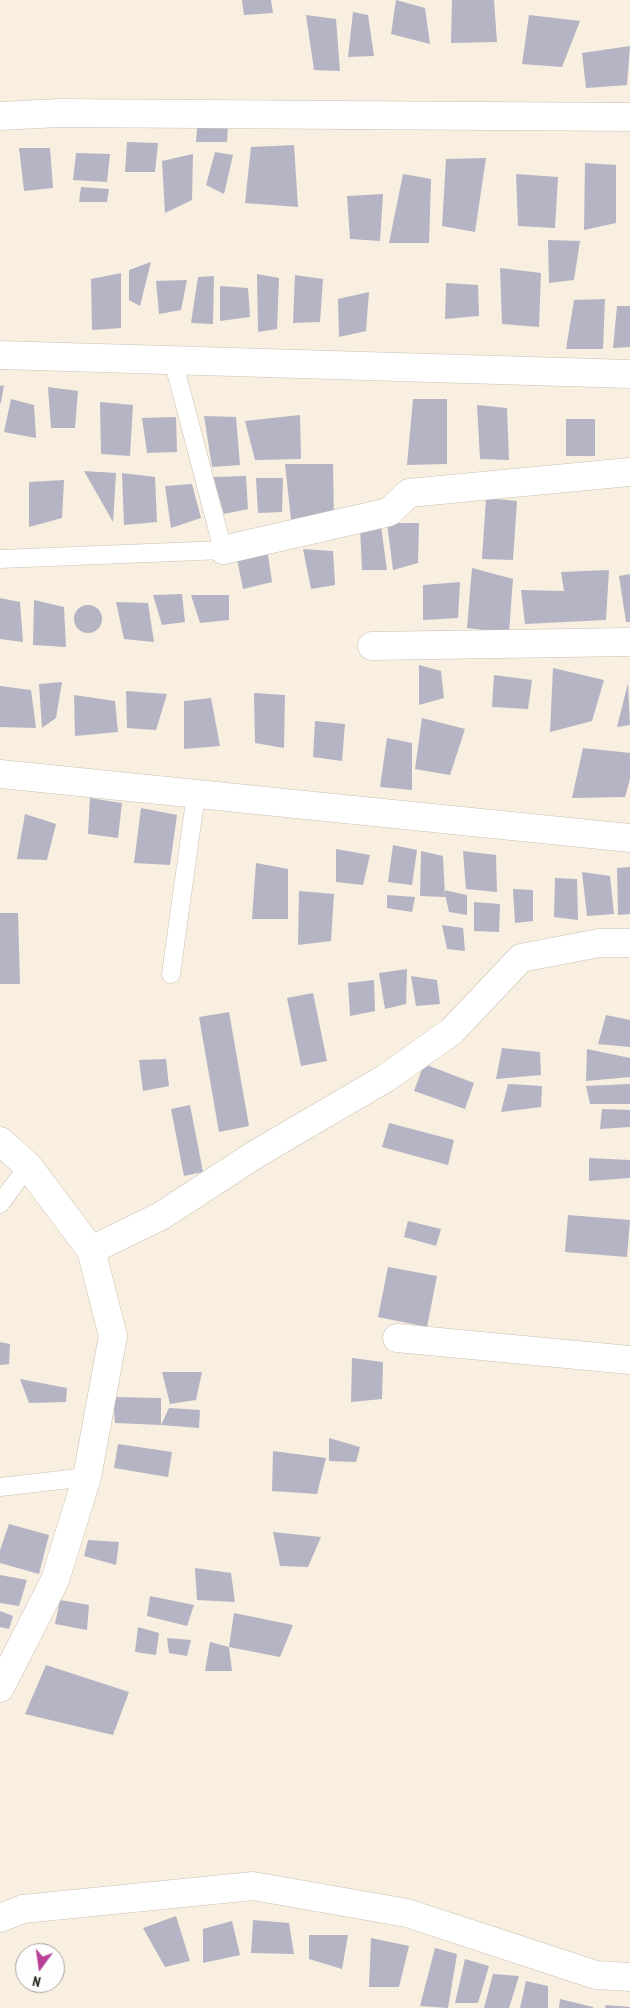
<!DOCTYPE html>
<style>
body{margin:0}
#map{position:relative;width:630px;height:2008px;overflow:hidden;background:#f8efe0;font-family:"PT Sans Narrow",sans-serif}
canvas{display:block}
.north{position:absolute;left:15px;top:1943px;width:50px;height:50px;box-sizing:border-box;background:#fdfdfd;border:1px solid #a7a5a3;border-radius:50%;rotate:194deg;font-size:14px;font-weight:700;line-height:20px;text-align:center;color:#25221c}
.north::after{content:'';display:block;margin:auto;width:18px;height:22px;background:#b94195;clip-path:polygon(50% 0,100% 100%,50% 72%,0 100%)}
</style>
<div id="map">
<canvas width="630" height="2008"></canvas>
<div class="north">N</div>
</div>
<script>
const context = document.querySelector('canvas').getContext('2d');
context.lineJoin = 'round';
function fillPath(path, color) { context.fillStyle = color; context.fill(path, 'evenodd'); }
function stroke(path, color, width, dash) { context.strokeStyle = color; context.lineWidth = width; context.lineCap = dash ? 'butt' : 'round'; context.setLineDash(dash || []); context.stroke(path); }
fillPath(new Path2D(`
 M242,0H271L273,13L244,15Z
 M396,0L425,8L430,44L391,34Z
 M452,0H494L497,42L451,43Z
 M353,12L368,15L374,56L348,57Z
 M306,15L336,19L340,71L314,70Z
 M529,15L580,21L562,67L522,64Z
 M630,46L627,85L586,88L582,53Z
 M198,116L228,124L227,142H196Z
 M127,142L158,143L155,172H125Z
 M294,145L298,207L245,203L251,147Z
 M19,148H50L53,188L24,191Z
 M215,152L233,155L224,194L206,185Z
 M76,153L110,154L107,182L73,180Z
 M193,154L192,200L165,213L162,161Z
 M486,158L475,232L442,226L446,159Z
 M585,163L616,165V223L584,230Z
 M403,174L431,179L429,243H389Z
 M516,174L558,177L555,228L518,226Z
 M81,187L109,189L107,202H79Z
 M383,194L380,241L350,239L347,196Z
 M548,240L580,241L574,280L549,283Z
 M151,262L140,306L129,300V270Z
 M500,268L541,273L539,327L502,324Z
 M121,273V328L92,330L91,279Z
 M257,274L279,278L277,329L258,332Z
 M295,275L323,279L320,322L293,323Z
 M214,276L213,324L191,323L198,277Z
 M187,280L181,310L159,314L156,281Z
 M446,283L478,285L479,316L445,319Z
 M220,286L248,288L250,317L220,321Z
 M369,292L366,331L339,337L338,299Z
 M605,299L603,349H566L574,300Z
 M617,306H630V347L613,348Z
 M4,385L1,403H0V386Z
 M48,387L78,391L75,428H51Z
 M11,399L34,405L36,438L4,432Z
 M413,399H447V464L407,465Z
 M100,402L133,405L130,456L101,454Z
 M477,405L507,408L509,460L480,459Z
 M300,415L301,459L255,460L245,421Z
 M204,416L236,417L240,465L212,467Z
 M176,417L177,452L147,453L142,418Z
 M566,419H595V456H566Z
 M285,464H333L334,521L292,529Z
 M84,471L116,473L113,522Z
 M122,473L155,477L157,522L124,525Z
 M246,476L248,509L224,514L213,477Z
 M256,478H283L282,512L258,513Z
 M64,480L62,518L29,527V482Z
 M192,484L201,518L171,528L165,486Z
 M486,498L517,501L513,560L482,559Z
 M387,523H419L418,563L393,570Z
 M360,526H381L387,570H362Z
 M267,548L272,582L243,589L235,549Z
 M303,549L333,551L335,585L311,589Z
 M472,568L513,579L509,633L467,628Z
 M609,570L606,620L525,624L521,590L564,591L561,572Z
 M630,574V622H626L619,576Z
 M460,582L458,618L423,620V585Z
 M182,594L185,622L162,625L153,595Z
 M191,595H229V620L200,623Z
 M0,598L20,602L23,642L0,639Z
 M34,600L64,607L66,647L33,645Z
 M116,602L148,603L154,642L124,639Z
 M74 619a14 14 0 1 1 28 0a14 14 0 1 1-28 0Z
 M419,665L441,671L444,698L419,705Z
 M553,668L604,680L592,721L550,732Z
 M494,675L532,680L528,709L492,707Z
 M62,682L56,718L42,728L39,684Z
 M628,683L630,725L617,727Z
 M0,686L31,690L36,728L0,727Z
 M126,691L167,694L156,730L127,728Z
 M254,693L285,695L284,748L255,743Z
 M74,695L115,701L118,732L75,736Z
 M211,698L220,746L184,749V701Z
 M422,718L465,729L450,775L415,769Z
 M315,721L345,724L342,761L313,757Z
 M387,738L412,743V790L380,787Z
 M583,748L630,753V779L625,797L572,798Z
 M90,798L122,803L118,838L88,834Z
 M141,808L177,815L170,865L134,863Z
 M25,814L56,824L47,860L17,859Z
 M393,845L417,850L412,885L388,882Z
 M336,849L370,855L363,885L336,882Z
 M421,851L443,856L445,897L420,896Z
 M463,851L496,855L497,892L466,889Z
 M256,863L288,869V919H252Z
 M630,867V914L618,915L617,868Z
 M582,872L610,876L614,914L587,916Z
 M555,878L577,879L578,920L554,917Z
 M513,889L533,890V921L515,923Z
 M444,890L467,895V915L449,912Z
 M299,891L334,894L331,941L298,945Z
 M387,895L415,897L412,912L387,908Z
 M474,902L500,904L499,932L474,931Z
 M0,913H18L20,984H0Z
 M442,925L463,928L465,951L447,949Z
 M407,969L406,1004L385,1009L379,973Z
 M411,976L437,980L440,1004L416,1006Z
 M374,980L375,1011L350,1016L348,983Z
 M313,993L327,1061L301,1066L287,998Z
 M229,1012L249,1126L219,1132L199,1017Z
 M606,1015L630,1020V1047L598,1044Z
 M502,1048L540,1052L541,1075L496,1079Z
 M587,1049L630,1058V1077L586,1081Z
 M166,1059L169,1086L143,1091L139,1060Z
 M424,1064L474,1083L465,1109L414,1091Z
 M508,1084L542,1086L541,1107L501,1112Z
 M630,1084V1104H590L586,1086Z
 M190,1105L203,1172L184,1176L171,1109Z
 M602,1109L630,1110V1127L600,1129Z
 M389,1123L454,1140L448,1165L382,1147Z
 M589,1158L630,1160V1178L589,1181Z
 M568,1215L630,1220L627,1257L565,1252Z
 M408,1221L441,1229L436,1246L404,1237Z
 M388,1267L437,1276L427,1327L378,1317Z
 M0,1342L10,1344L9,1364L0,1365Z
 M352,1358L383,1362L382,1399L351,1402Z
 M162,1372H202L196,1400L170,1404Z
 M20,1379L67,1388L66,1402L29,1403Z
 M113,1397L161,1398V1425L115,1423Z
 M169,1408L200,1410L199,1428L161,1425Z
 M329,1438L360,1447L356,1462L329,1461Z
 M118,1444L172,1452L168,1477L114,1468Z
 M273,1451L326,1458L317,1494L272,1491Z
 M9,1524L49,1535L39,1574L0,1563V1550Z
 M273,1532L321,1537L308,1567L280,1566Z
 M88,1540L119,1542L116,1565L84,1556Z
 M195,1568L231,1573L235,1602L197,1600Z
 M0,1575L27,1580L19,1606L0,1603Z
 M150,1596L194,1605L187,1626L147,1616Z
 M60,1600L89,1605L87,1630L55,1624Z
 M0,1611L13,1616L9,1629L0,1627Z
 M234,1613L293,1625L280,1657L229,1647Z
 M138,1627L159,1633L156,1655L135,1652Z
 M167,1638L191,1640L187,1656L169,1653Z
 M210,1642L229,1647L232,1671H205Z
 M46,1665L129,1692L113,1735L25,1714Z
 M176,1916L190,1961L165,1967L143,1928Z
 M253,1920L289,1923L294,1954L251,1953Z
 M232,1921L240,1955L203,1963V1929Z
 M309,1935H348L342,1969L309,1959Z
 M371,1938L409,1946L399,1987H369Z
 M435,1948L457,1954L448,2008L420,2006Z
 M465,1959L489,1966L478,2003H455Z
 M493,1974L519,1976L509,2008H484Z
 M526,1981L548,1986V2008H520Z
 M560,1999L593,2007V2008H559Z
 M606,2005L630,2007V2008H605Z`), '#b4b4c4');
const service = new Path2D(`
 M0,559L223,550L173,360
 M171,974L196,794
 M0,1204L28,1166
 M0,1487L87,1477`);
const minor = new Path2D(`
 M0,116L59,113L630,117
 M0,355L630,374
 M223,550L389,512L409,493L630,472
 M372,646L630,642
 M0,774L630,838
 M0,1141L28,1166L91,1250L113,1336L87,1477L55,1580L0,1688
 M91,1250L161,1216L256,1154L386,1078L452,1031L521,958L599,943H630
 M397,1338L630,1360
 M0,1918L23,1909L253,1886L407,1913L596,1975L630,1977`);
stroke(service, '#cac1b3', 19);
stroke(minor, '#cac1b3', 29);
stroke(service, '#fff', 18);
stroke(minor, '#fff', 28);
</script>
